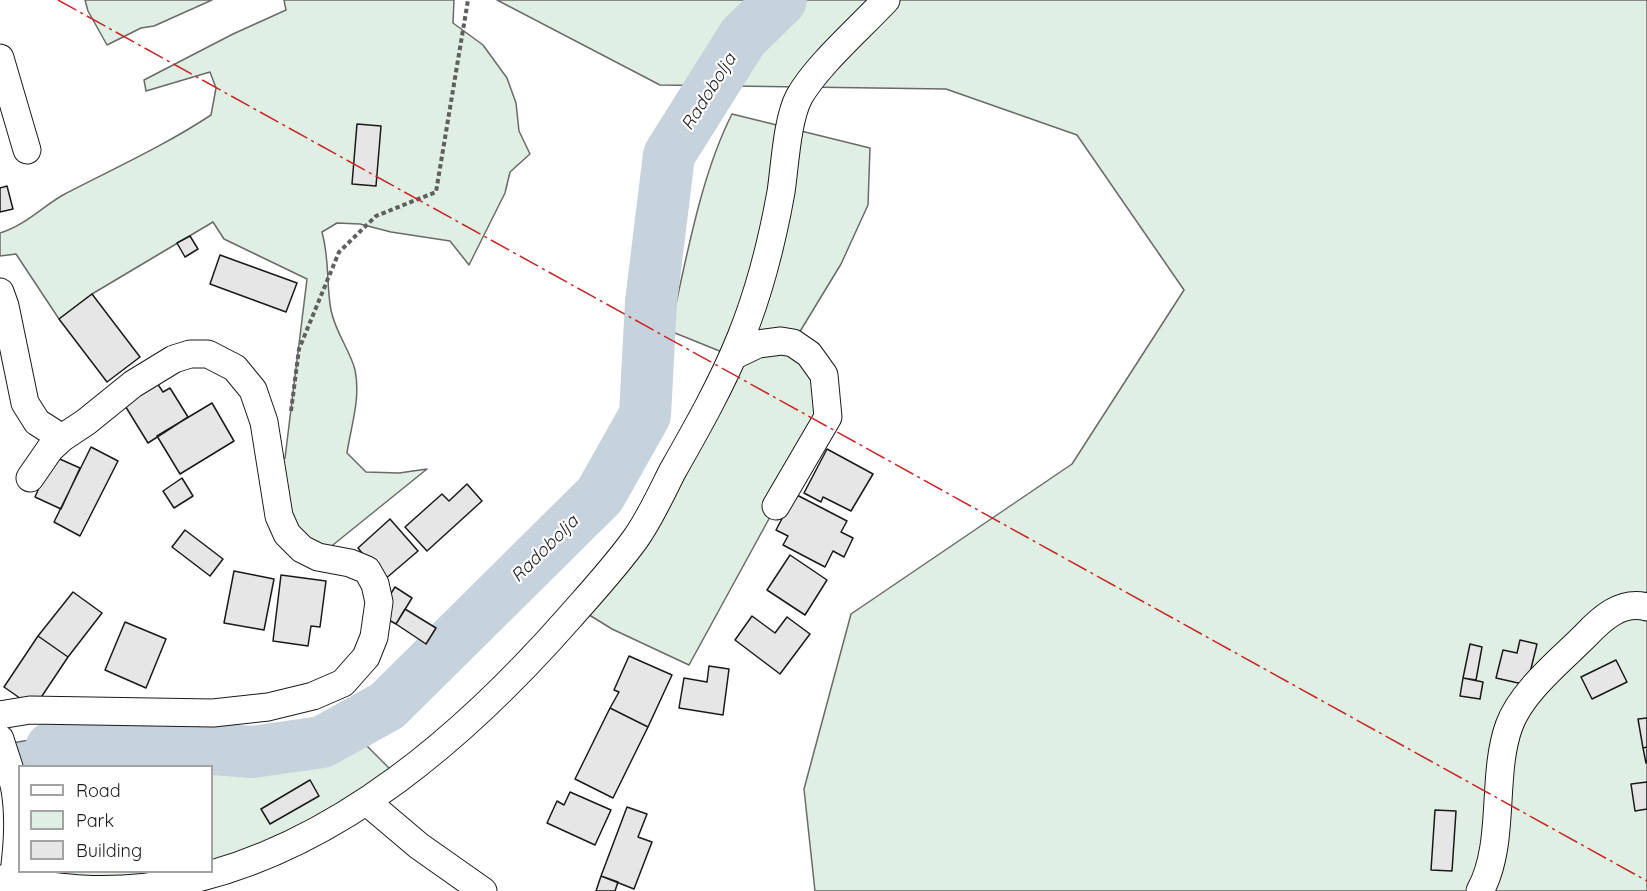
<!DOCTYPE html>
<style>
body{margin:0}
#map{position:relative;width:1647px;height:891px;overflow:hidden;background:#fff;font-family:Quicksand,sans-serif}
canvas{display:block}
.legend{position:absolute;left:18px;top:765px;width:195px;height:108px;box-sizing:border-box;background:#fff;border:2px solid #a3a3a3;margin:0;padding:8px 10px;list-style:none;font-size:18px;color:#1a1a1a}
.legend li{display:flex;align-items:center;gap:12px;height:30px}
.legend b{width:30px;border:2px solid #a3a3a3}
</style>
<div id="map">
<canvas width="1647" height="891"></canvas>
<ul class="legend">
<li><b style="height:8px;background:#fff"></b>Road</li>
<li><b style="height:16px;background:#e0efe3"></b>Park</li>
<li><b style="height:16px;background:#e6e6e6"></b>Building</li>
</ul>
</div>
<script>
const context = document.querySelector('canvas').getContext('2d');
context.lineJoin = 'round';
function fillPath(path, color) { context.fillStyle = color; context.fill(path, 'evenodd'); }
function stroke(path, color, width, dash) { context.strokeStyle = color; context.lineWidth = width; context.lineCap = dash ? 'butt' : 'round'; context.setLineDash(dash || []); context.stroke(path); }
function label(font, color, halo, rows, align = 'center') {
  context.font = font + ' Quicksand,sans-serif'; context.lineWidth = 4.5; context.setLineDash([]); context.textBaseline = 'middle'; context.strokeStyle = halo; context.fillStyle = color; for (const [text, x, y, turn = 0] of rows) {
    context.save(); context.translate(x, y); context.rotate((+turn || 0) * Math.PI / 180); context.textAlign = isNaN(turn) ? turn : align; if (halo) context.strokeText(text, 0, 0); context.fillText(text, 0, 0); context.restore();
  }
}
const green = new Path2D(`
 M85,0H212L154,26L141,28L107,45L88,11Z
 M284,0H454L453,23L483,45L507,78L516,103L519,131L530,154L510,172L505,193L469,265L450,241L391,232L360,224L337,223L322,232C330,261 326,284 331,310C335,332 351,352 355,370C361,398 351,426 347,453L366,472L399,473L427,469L318,557L302,549L270,454L285,458L307,279L224,239L213,222L92,294L59,319L16,254L0,256V233C24,226 42,207 63,195C113,169 164,146 211,115L216,88L210,72L146,91L144,80L233,34L286,10Z
 M497,0H1647V891H815L804,789L851,614L1072,464L1184,290L1077,135L946,89L660,85Z
 M732,114L870,148L868,205L841,264L793,343L827,402L776,506L689,665L612,629L578,608L732,356L670,331C686,261 700,177 732,114Z
 M357,736L399,778C337,825 261,864 184,881C168,884 151,886 134,889V891H0V879L13,881C18,844 20,809 10,773L19,771L20,872H212V766H42L71,762L123,760L240,764L305,757L343,746Z`);
fillPath(green, '#e0efe3');
stroke(green, '#6a6a6a', 1.5);
const water = new Path2D(`
 M119,728L123,760L71,762L42,766H20L0,745L53,736Z`);
fillPath(water, '#c6d2dc');
stroke(water, '#6a6a6a', 1.5);
stroke(new Path2D(`
 M51,748L109,741L252,752L322,742L387,706L600,495L645,415L651,302L669,155L743,37L781,0`), '#c6d2dc', 52);
const building = new Path2D(`
 M357,124L381,126L376,186L352,184Z
 M7,186L13,209L0,212V188Z
 M190,236L198,249L185,257L177,243Z
 M220,255L297,283L286,312L210,284Z
 M92,294L140,357L107,382L59,319Z
 M157,383L163,392L170,388L188,417L148,443L124,404Z
 M212,403L234,441L180,474L157,436Z
 M91,447L118,461L80,536L54,522Z
 M827,449L873,474L851,511L823,497L821,502L804,493Z
 M53,456L80,468L61,509L35,497Z
 M182,478L193,496L174,508L163,491Z
 M467,484L482,501L427,551L405,527L442,494L449,501Z
 M795,494L847,521L841,532L853,538L844,557L833,551L825,567L783,545L788,536L776,530Z
 M390,519L418,551L384,580L358,548Z
 M185,530L223,559L210,576L172,547Z
 M790,555L827,580L805,615L767,590Z
 M234,571L274,579L264,630L224,623Z
 M281,575L326,581L320,627L311,626L308,646L273,641Z
 M395,587L412,598L396,624L378,614Z
 M73,592L102,613L68,657L38,636Z
 M405,609L436,628L426,644L396,624Z
 M752,616L775,633L787,617L810,634L780,674L735,640Z
 M125,622L166,639L146,688L105,670Z
 M38,636L68,657L34,708L4,687Z
 M1520,640L1537,644L1527,685L1496,678L1503,650L1517,653Z
 M1470,644L1482,647L1476,680L1463,678Z
 M629,656L672,675L648,727L610,708L619,692L614,690Z
 M1616,660L1627,682L1592,699L1581,677Z
 M709,666L729,669L723,715L679,708L684,678L707,682Z
 M1463,678L1483,682L1480,699L1460,696Z
 M610,708L648,727L613,798L575,779Z
 M1647,718V747L1643,748L1638,719Z
 M1647,747V763H1646L1643,748Z
 M310,780L319,796L270,824L261,809Z
 M1647,782V809L1635,811L1631,784Z
 M570,792L611,810L595,845L547,823L557,801L564,805Z
 M627,807L647,814L638,837L652,842L634,889L601,876Z
 M1435,810L1456,811L1452,871L1431,870Z
 M601,876L618,882L615,891H596Z`);
fillPath(building, '#e6e6e6');
stroke(building, '#1a1a1a', 1.5);
const street = new Path2D(`
 M0,58L27,150
 M0,292L5,306L25,403L37,422L62,438
 M733,356L758,344L781,341L793,343L809,354L824,375L828,417L776,506
 M0,715L30,710L213,713L268,707L313,696L343,683L366,657L374,637L379,602L375,584L367,570L350,563L318,557L302,549L287,534L279,516L264,422L253,390L235,368L208,354H190L174,359L133,384L86,422L62,438L50,449L30,478
 M0,739C5,756 12,773 15,790C20,820 17,851 13,881
 M367,802L419,846L483,891
 M0,879C27,882 55,888 82,889C116,891 151,888 185,881C339,847 468,733 570,617C592,592 616,566 636,538C650,518 661,494 672,472C697,428 722,384 741,337C760,290 772,242 781,192C785,165 787,120 799,97C817,65 860,28 886,0
 M1480,891C1506,844 1491,776 1509,726C1521,692 1560,661 1585,636C1601,619 1621,600 1647,607`);
stroke(street, '#1a1a1a', 29);
stroke(new Path2D(`
 M291,411L299,349L339,252L376,216L436,192L468,0`), '#5f5f5f', 4, [4.5, 3]);
stroke(street, '#fff', 27);
stroke(new Path2D(`
 M58,0L1647,881`), '#c62828', 1.5, [21, 4.5, 3, 4.5]);
label('italic 18px', '#1a1a1a', '#fff', [
 ["Radobolja",709,92,-58],
 ["Radobolja",545,549,-45]
]);
</script>
